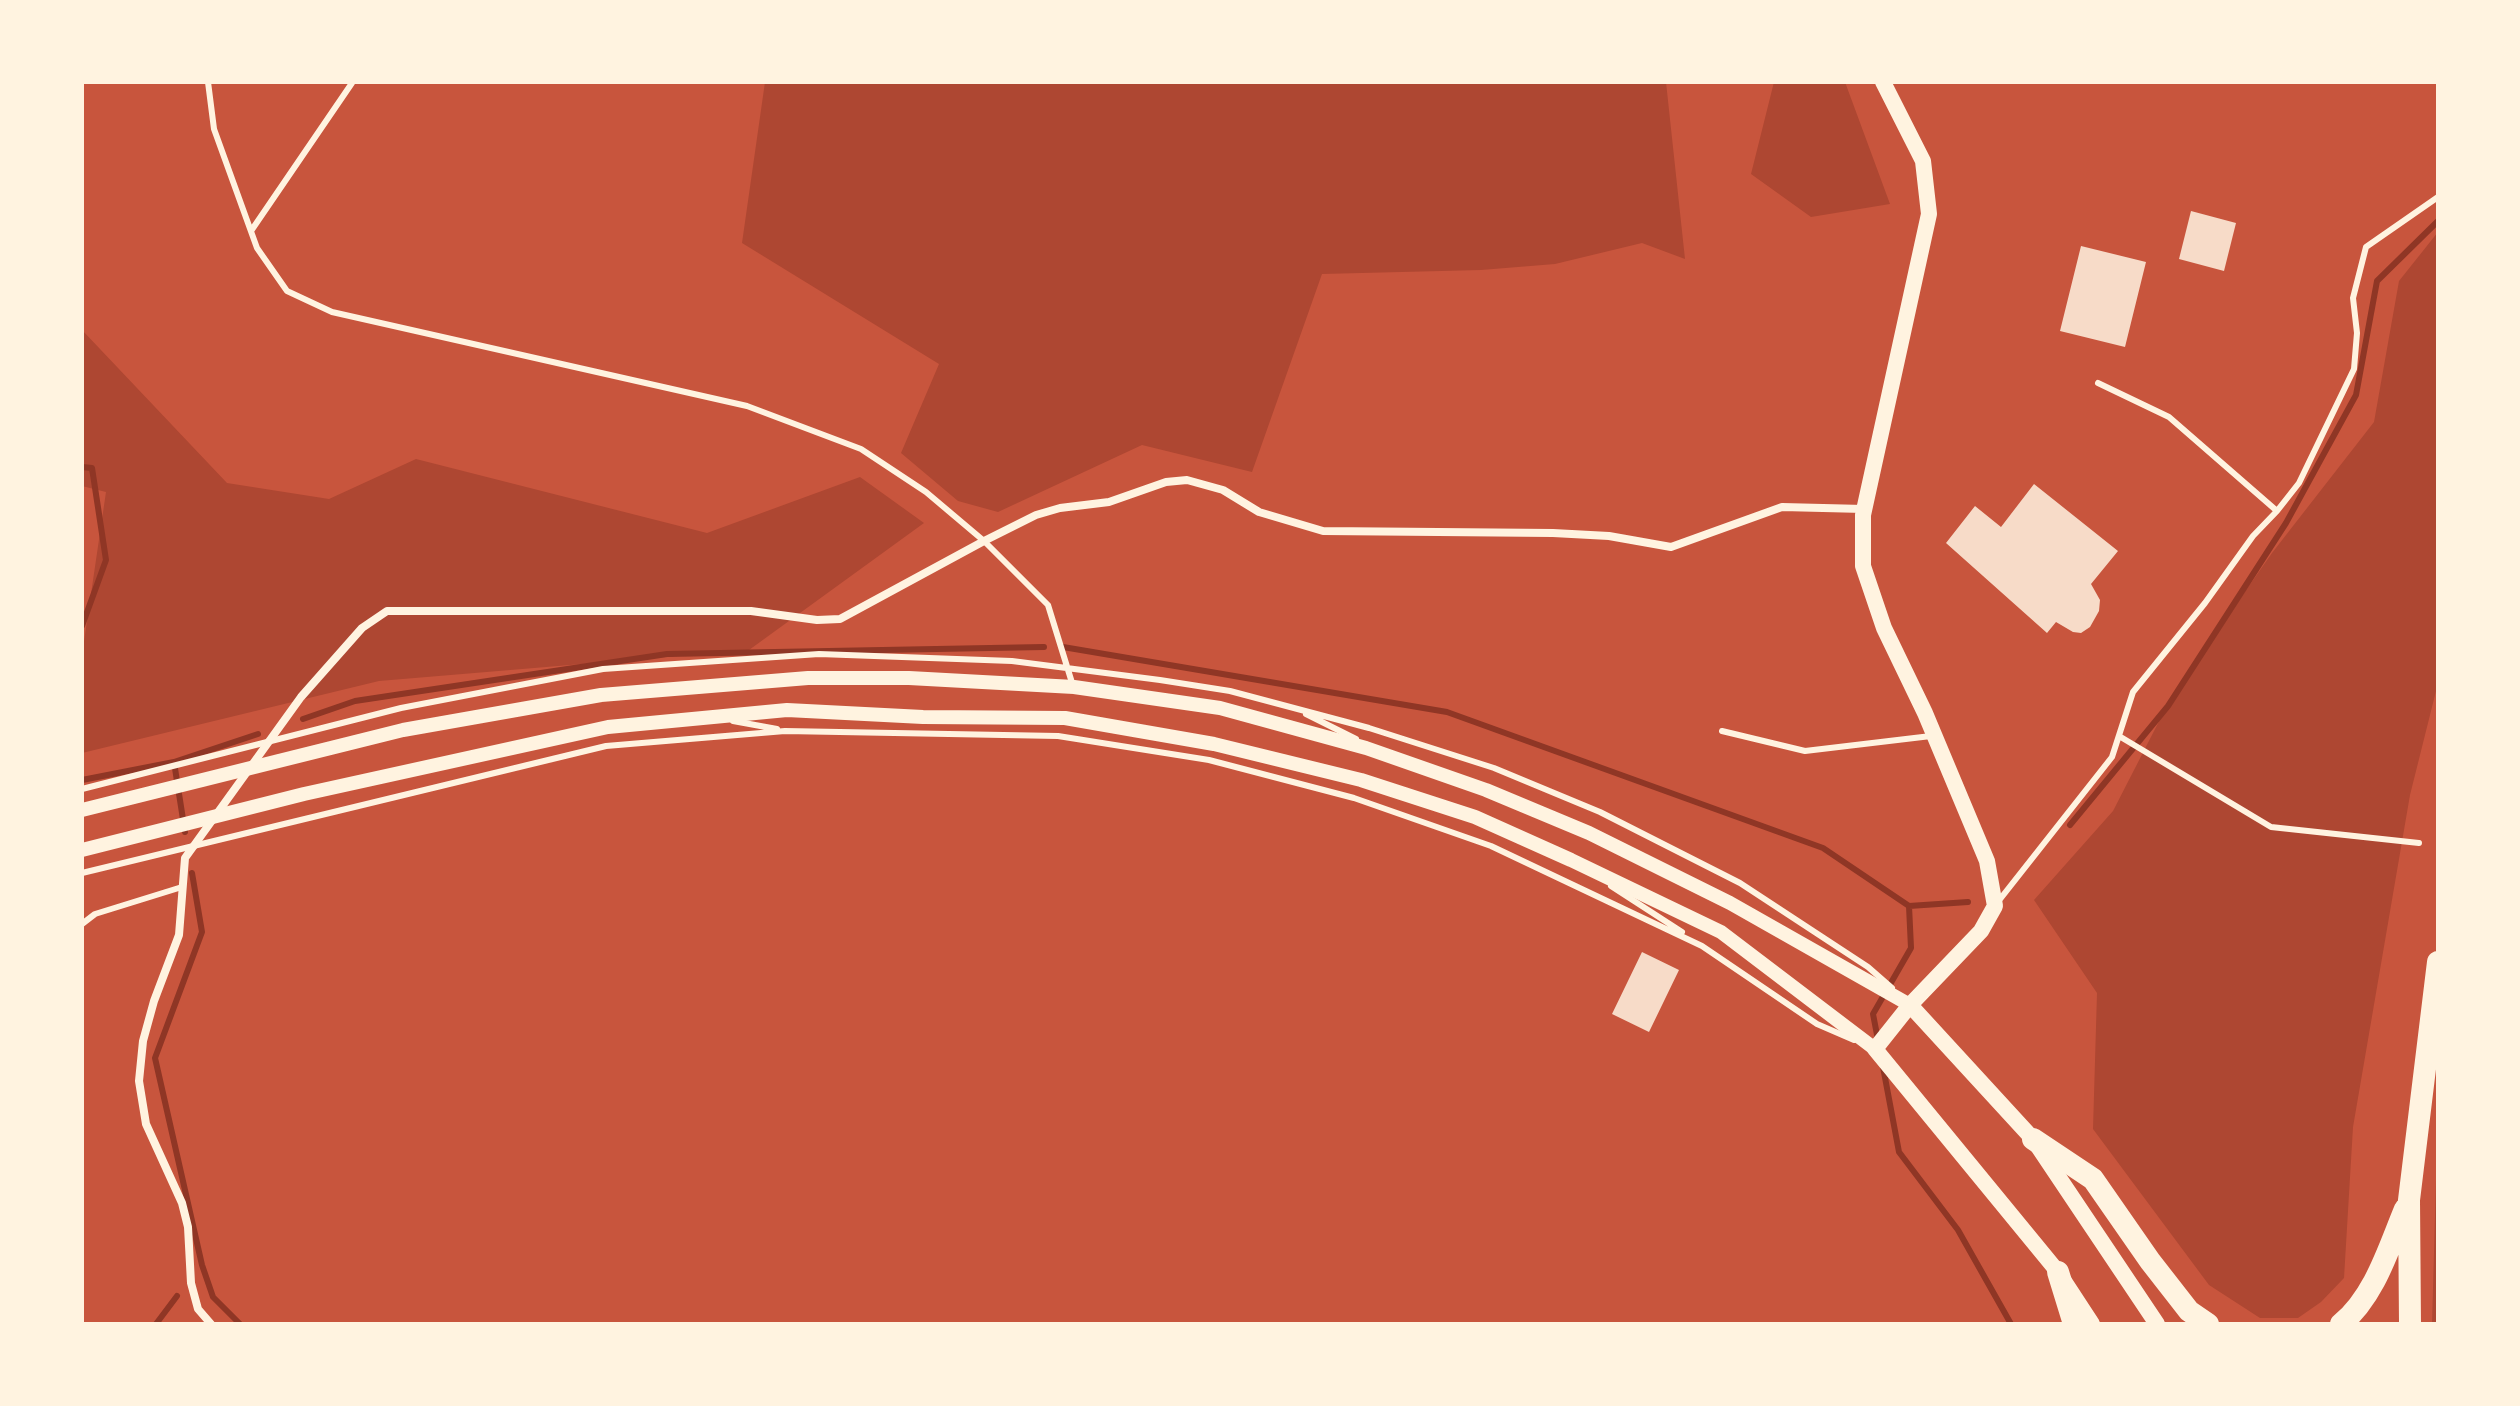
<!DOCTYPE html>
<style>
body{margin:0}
#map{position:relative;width:2520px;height:1406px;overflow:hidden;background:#c8553d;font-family:"Asap Condensed",sans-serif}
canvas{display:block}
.frame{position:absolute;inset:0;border:84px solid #fff3e0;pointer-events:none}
</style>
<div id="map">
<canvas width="2520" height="1406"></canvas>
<div class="frame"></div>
</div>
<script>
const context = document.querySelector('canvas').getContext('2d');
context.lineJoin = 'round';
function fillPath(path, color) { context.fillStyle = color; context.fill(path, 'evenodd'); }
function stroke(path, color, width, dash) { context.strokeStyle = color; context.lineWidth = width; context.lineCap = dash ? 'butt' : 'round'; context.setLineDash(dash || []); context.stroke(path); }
fillPath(new Path2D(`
 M765,82H1666L1685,259L1642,243L1555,264L1481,270L1322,274L1252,472L1142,445L998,512L958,501L901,453L939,364L742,243Z
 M1774,82H1845L1890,204L1811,217L1751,174Z
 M2438,232V683L2410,795L2353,1127L2344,1278L2321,1302L2298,1318H2260L2209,1285L2093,1129L2097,993L2034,900L2113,811L2172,696L2272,553L2374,422L2399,281Z
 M82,330L227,483L329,499L416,459L707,533L860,477L924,523L749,650L379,681L82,753V655L106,492L82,486Z
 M2438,1131V1324H2432L2437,1145Z`), '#ae4732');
stroke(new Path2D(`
 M82,467L92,468L106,560L82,626
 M1063,647L1447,712L1823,848L1909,906L1968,902
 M303,719L355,701L667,654L1044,647
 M174,762L185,832
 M82,780L174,762L258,734
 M2070,825L2168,706L2286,523L2356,395L2377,281L2438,221
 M192,873L202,932L155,1058L202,1265L213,1297L240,1324
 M1878,1040L1873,1014L1911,948L1909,906
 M1883,1067L1899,1152L1958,1230L2011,1324
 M156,1324L177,1296`), '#8f3625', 6);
fillPath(new Path2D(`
 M2191,211L2236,223L2224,271L2179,259Z
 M2081,246L2146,262L2125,347L2060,331Z
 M2034,484L2118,551L2091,584L2100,600L2099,611L2090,627L2081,633L2073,632L2056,622L2047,633L1946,543L1975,506L2001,527Z
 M1642,952L1679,970L1649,1032L1612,1014Z`), '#f7dbc8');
stroke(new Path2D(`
 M208,82L214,129L257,248L287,291L332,312L747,406L861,449L926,492L984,541L1048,605L1073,686
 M251,231L352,83
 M2098,383L2169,417L2277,511
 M1306,714L1356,739
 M733,721L777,729
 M1722,731L1805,751L1931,736
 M2119,736L2271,827L2419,843
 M82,789L401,708L603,669L819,654L1012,661L1160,680L1230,691L1369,728L1494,768L1600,812L1740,883L1868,967L1892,988
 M82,873L606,746L785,731L1058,736L1209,760L1354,798L1491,846L1702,946L1817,1024L1854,1040
 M1611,886L1682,932
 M1997,903L2112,757L2133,692L2205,603L2253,536L2277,511L2299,483L2354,369L2357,333L2353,298L2366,247L2438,197
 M82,924L95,914L182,887`), '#fff3e0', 6);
stroke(new Path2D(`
 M211,1324L198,1309L191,1283L188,1227L182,1203L146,1124L139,1081L143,1041L154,1001L179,935L185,858L301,697L362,628L387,611H751L817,620L840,619L984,541L1036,515L1060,508L1109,502L1166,482L1187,480L1223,490L1259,512L1323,531L1553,533L1609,536L1671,547L1782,507L1864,509`), '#fff3e0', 8);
stroke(new Path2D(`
 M82,810L403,730L601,695L808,678H909L1074,687L1220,708L1366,748L1486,790L1589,833L1730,903L1910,1005
 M82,850L304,794L608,727L787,710L923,717L1065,718L1214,744L1361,780L1475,817L1571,860L1721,932L1875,1049`), '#fff3e0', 14);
stroke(new Path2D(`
 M1883,82L1923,161L1929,214L1863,515V566L1884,628L1925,713L1987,861L1995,906L1981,931L1910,1005L1875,1049L2058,1272L2092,1324
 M1910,1005L2033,1139L2157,1324`), '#fff3e0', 16);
stroke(new Path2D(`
 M2033,1139L2093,1179L2150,1261L2189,1311L2208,1324
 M2058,1272L2074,1324
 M2341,1324C2375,1296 2389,1247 2405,1209
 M2410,1324L2409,1200L2438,962`), '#fff3e0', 22);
</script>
